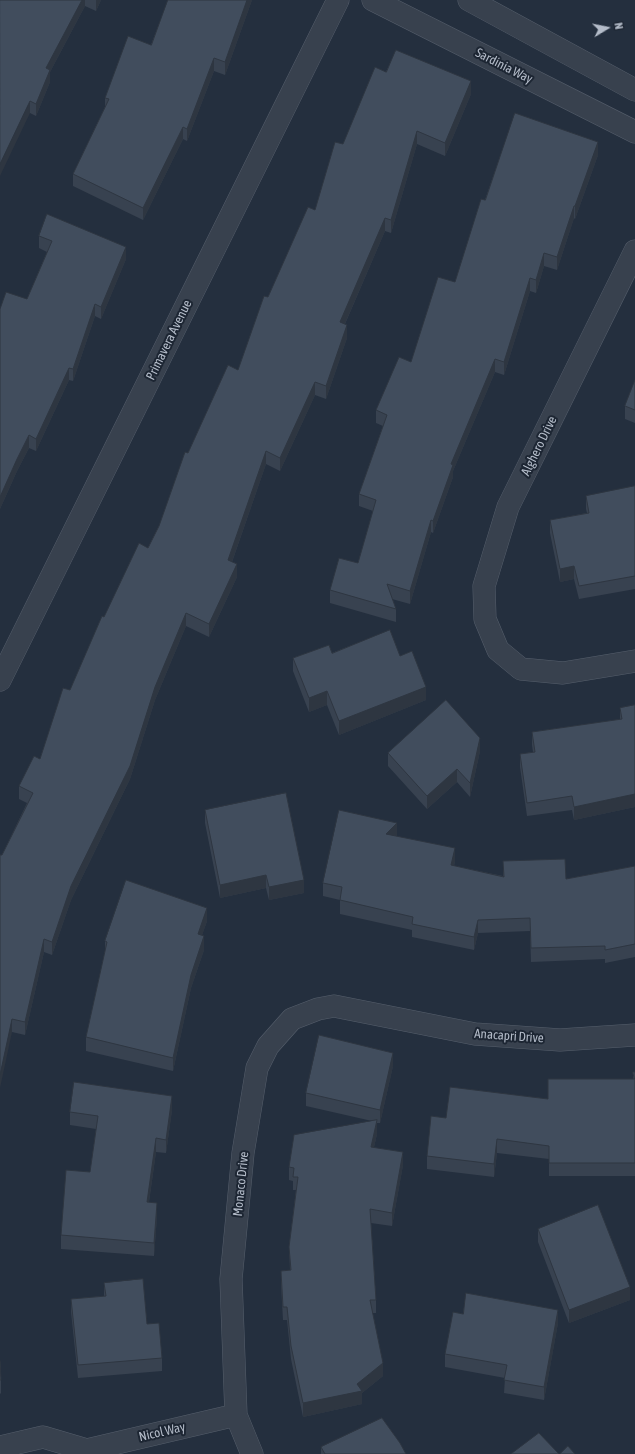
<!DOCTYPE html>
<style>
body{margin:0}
#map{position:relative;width:635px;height:1454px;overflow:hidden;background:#242f3e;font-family:"Asap Condensed",sans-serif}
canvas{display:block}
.north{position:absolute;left:587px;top:8px;width:40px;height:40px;-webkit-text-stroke:3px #1d2633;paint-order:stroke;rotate:80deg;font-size:11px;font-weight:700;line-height:16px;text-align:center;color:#b4bcc9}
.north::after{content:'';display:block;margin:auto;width:14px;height:18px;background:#b4bcc9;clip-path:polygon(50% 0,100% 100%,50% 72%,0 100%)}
</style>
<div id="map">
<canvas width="635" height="1454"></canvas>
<div class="north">N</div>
</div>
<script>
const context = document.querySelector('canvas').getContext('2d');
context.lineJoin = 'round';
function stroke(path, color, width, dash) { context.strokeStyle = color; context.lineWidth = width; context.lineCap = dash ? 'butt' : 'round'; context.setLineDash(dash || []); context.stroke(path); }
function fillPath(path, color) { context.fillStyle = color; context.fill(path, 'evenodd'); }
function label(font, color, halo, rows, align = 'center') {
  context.font = font + ' "Asap Condensed",sans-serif'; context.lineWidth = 4; context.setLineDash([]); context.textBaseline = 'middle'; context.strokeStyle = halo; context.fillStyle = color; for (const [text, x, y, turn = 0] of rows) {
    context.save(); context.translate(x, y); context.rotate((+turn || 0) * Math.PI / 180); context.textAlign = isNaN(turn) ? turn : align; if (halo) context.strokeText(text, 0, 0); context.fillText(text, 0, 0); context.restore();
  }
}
const minor = new Path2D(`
 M373,0L635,132
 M469,0L635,90
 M635,251L508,507L484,586L485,619L498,650L521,669L563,673L635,661
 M0,680L338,0
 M0,1447L43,1437L87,1450
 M80,1454L87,1450L236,1415
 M252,1454L236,1415L231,1279L243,1153L257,1068L268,1046L292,1019L318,1009L334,1006L475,1034L560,1040L635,1035`);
stroke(minor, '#565f6c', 23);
stroke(minor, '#38414e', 22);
fillPath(new Path2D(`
 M0,0H101L96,11L85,6L50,72V82L36,116L30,113Z
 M252,0L225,75L214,71L187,141L183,139L143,220L73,186V174L105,107V98L151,45Z
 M386,72L471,94L445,156L417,144L391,233L385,231L345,324L347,338L326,399L315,395L280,471L266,464L232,562L237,577L209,637L186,626L155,700L130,779L71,900L52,955L44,952L25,1035L12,1032L2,855L27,803L19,799V786L40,759L70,690L104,617L148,548L159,526L188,453L238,370L268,297L315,210L343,144Z
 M598,155L575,219L574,218L557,270L544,266L536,293L530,291L504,375L495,372L453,471V477L433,533L431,532L410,604L392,599L396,609V622L330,603V590L358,563L373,511L359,506V494L383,426L376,423V410L411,362L455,282L485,200Z
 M39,236L126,259L101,319L95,316L73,381L69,380L36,451L29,448L17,471L0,509V309L27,299L47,252L39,248Z
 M635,380V423L625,419V406Z
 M635,486V589L579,599L574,579L560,582L550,533V520L587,513L586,509V496Z
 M332,653L400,656L426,700L339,735L327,705L309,712L293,671V658Z
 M635,705V807L574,820L572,810L527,816L520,767V754L533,752L532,745V732L620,720V708Z
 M480,751L470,797L457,782L427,809L388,766V753Z
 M205,810L304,893L269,900L266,888L220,898L205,823Z
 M397,836L455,861L454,866L503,876V861L566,879L635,866V957L605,963V959L531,962L530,931L478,933L474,950L412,937V930L340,914V900L323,896V883Z
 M207,921L202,935L204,950L191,988L173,1071L86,1051V1037L105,952V941Z
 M393,1066L380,1123H377V1134L374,1147L403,1165L392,1226L371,1223L376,1300V1313H372L383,1376L362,1393V1404L303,1417L291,1359L287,1320H283L281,1284V1271L290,1270L289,1247L296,1190H293V1181L289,1180V1167L372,1121L306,1106V1093Z
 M633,1072H635V1176H549V1159L497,1153L494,1177L427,1169V1156L446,1118L548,1099L633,1079Z
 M172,1110L166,1153L156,1152L149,1202L157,1216L154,1256L61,1249V1235L90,1172L96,1129L70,1125V1112Z
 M538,1229L630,1300L569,1323L538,1242Z
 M104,1283L147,1324L162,1358V1371L78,1378L71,1312V1299L104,1296Z
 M463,1314L558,1323L544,1400L504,1393L505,1378L445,1367V1354Z
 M0,1361L1,1380V1393L0,1394Z
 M321,1447L406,1454H321Z`), '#384250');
fillPath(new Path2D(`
 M82,0H85V6L50,72V82L36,116V104L46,68Z
 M96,0H101L96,11Z
 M247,0H252L225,75V62Z
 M214,58V71L187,141V129Z
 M471,81V94L445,156V143Z
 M30,101V113L0,176V164Z
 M183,127V139L143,220V208Z
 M417,131V144L391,233V220Z
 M598,142V155L575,219V206Z
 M574,206V218L557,270V257Z
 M385,218V231L340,335V322Z
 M126,247V259L101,319V307Z
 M544,253V266L536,293V280Z
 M530,278V291L504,375V362Z
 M95,304V316L73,381V369Z
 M347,325V338L326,399V386Z
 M495,359V372L453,471V477L433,533V521L451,464Z
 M69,368V380L36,451V439Z
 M315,382V395L280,471V458Z
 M29,435V448L17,471L0,509V497L17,459Z
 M266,451V464L228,573V560Z
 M431,520V532L410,604V591Z
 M237,564V577L209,637V624Z
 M574,566V579L560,582V569Z
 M186,613V626L155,700L130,779L71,900L52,955V942L71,886L155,687Z
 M426,687V700L339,735V721Z
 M327,691V705L309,712V698Z
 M480,738V751L470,797V783Z
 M457,769V782L427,809V796Z
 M635,794V807L574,820V807Z
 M397,823V837L386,834Z
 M455,848V861L451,878V865Z
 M266,875V888L220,898V885Z
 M304,880V893L269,900V887Z
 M207,908V921L198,947V934Z
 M478,920V933L474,950V937Z
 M204,936V950L191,988L173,1071V1058L191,975Z
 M44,939V952L25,1035V1022Z
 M12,1019V1032L0,1088V1075Z
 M393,1053V1066L380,1123V1110Z
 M172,1096V1110L166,1153V1140Z
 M377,1120V1134L371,1160V1147Z
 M156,1138V1152L147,1215V1202Z
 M497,1139V1153L494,1177V1164Z
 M403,1152V1165L392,1226V1213Z
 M157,1203V1216L154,1256V1243Z
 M630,1287V1300L569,1323V1310Z
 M558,1310V1323L544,1400V1387Z
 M383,1363V1376L362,1393V1404L303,1417V1403L357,1384Z`), '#2e3641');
const building = new Path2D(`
 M0,0H82L46,68L50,70L36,104L30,101L0,164Z
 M168,0H247L225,62L214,58L187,129L183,127L143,208L73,174L109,99L105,98L128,36L151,45Z
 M396,50L471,81L445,143L417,131L391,220L385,218L340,322L347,325L326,386L315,382L280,458L266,451L228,560L237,564L209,624L186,613L155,687L130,766L71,886L52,942L44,939L25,1022L12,1019L0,1075V855H2L33,793L19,786L34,756L40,759L63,688L70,690L102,616L104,617L139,543L148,548L159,526L185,452L188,453L228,365L238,370L264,296L268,297L308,207L315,210L335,142L343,144L375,67L386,72Z
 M515,113L598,142L575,206H574L557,257L544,253L536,280L530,278L504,362L495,359L451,464L453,465L433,521L431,520L410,591L387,584L396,609L330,590L339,558L358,563L376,500L359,494L387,415L376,410L399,357L411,362L438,277L455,282L481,199L485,200Z
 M47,214L126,247L101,307L95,304L73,369L69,368L36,439L29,435L17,459L0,497V309L6,292L27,299L52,241L39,236Z
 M635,380V410L625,406Z
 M635,486V576L579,586L574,566L560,569L550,520L589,513L586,496Z
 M390,630L400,656L412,651L426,687L339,721L327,691L309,698L293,658L329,645L332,653Z
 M446,700L480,738L470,783L457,769L427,796L388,753Z
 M635,705V794L574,807L572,796L527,803L520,754L535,752L532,732L622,719L620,708Z
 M286,793L304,880L269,887L266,875L220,885L205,810Z
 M339,810L397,823L386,834L455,848L451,865L504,877L503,861L565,859L566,879L635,866V944L605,950V946L531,948L530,918L478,920L474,937L412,924L413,917L340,900L342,887L323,883Z
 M126,880L207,908L198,934L204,936L191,975L173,1058L86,1037L107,942L105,941Z
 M319,1035L393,1053L380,1110L306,1093Z
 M633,1072H635V1163H549V1146L497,1139L494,1164L427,1156L431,1116L446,1118L450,1087L548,1099V1079H634Z
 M74,1082L172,1096L166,1140L156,1138L147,1202L157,1203L154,1243L61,1235L66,1170L90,1172L98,1116L70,1112Z
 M377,1120L371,1147L403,1152L392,1213L370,1209L376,1300H370L383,1363L357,1384L362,1391L303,1403L291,1346L287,1307H283L281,1271L291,1270L289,1247L298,1177H293L294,1168L289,1167L294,1135Z
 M598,1205L630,1287L569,1310L538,1229Z
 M143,1279L147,1324L159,1323L162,1358L78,1365L71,1299L106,1296L104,1283Z
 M466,1293L558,1310L544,1387L504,1380L507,1365L445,1354L453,1312L463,1314Z
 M0,1361L1,1380H0Z
 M382,1418L400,1443L406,1454H325L321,1447Z
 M539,1433L559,1454H511Z
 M568,1446L575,1454H560Z`);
fillPath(building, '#414d5d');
stroke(building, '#2e3641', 1);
label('13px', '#b4bcc9', '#1d2633', [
 ["Sardinia Way",504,66,27],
 ["Primavera Avenue",169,340,-64],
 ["Alghero Drive",539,446,-64],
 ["Anacapri Drive",509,1036,4],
 ["Monaco Drive",241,1184,-84],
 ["Nicol Way",162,1432,-13]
]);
</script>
